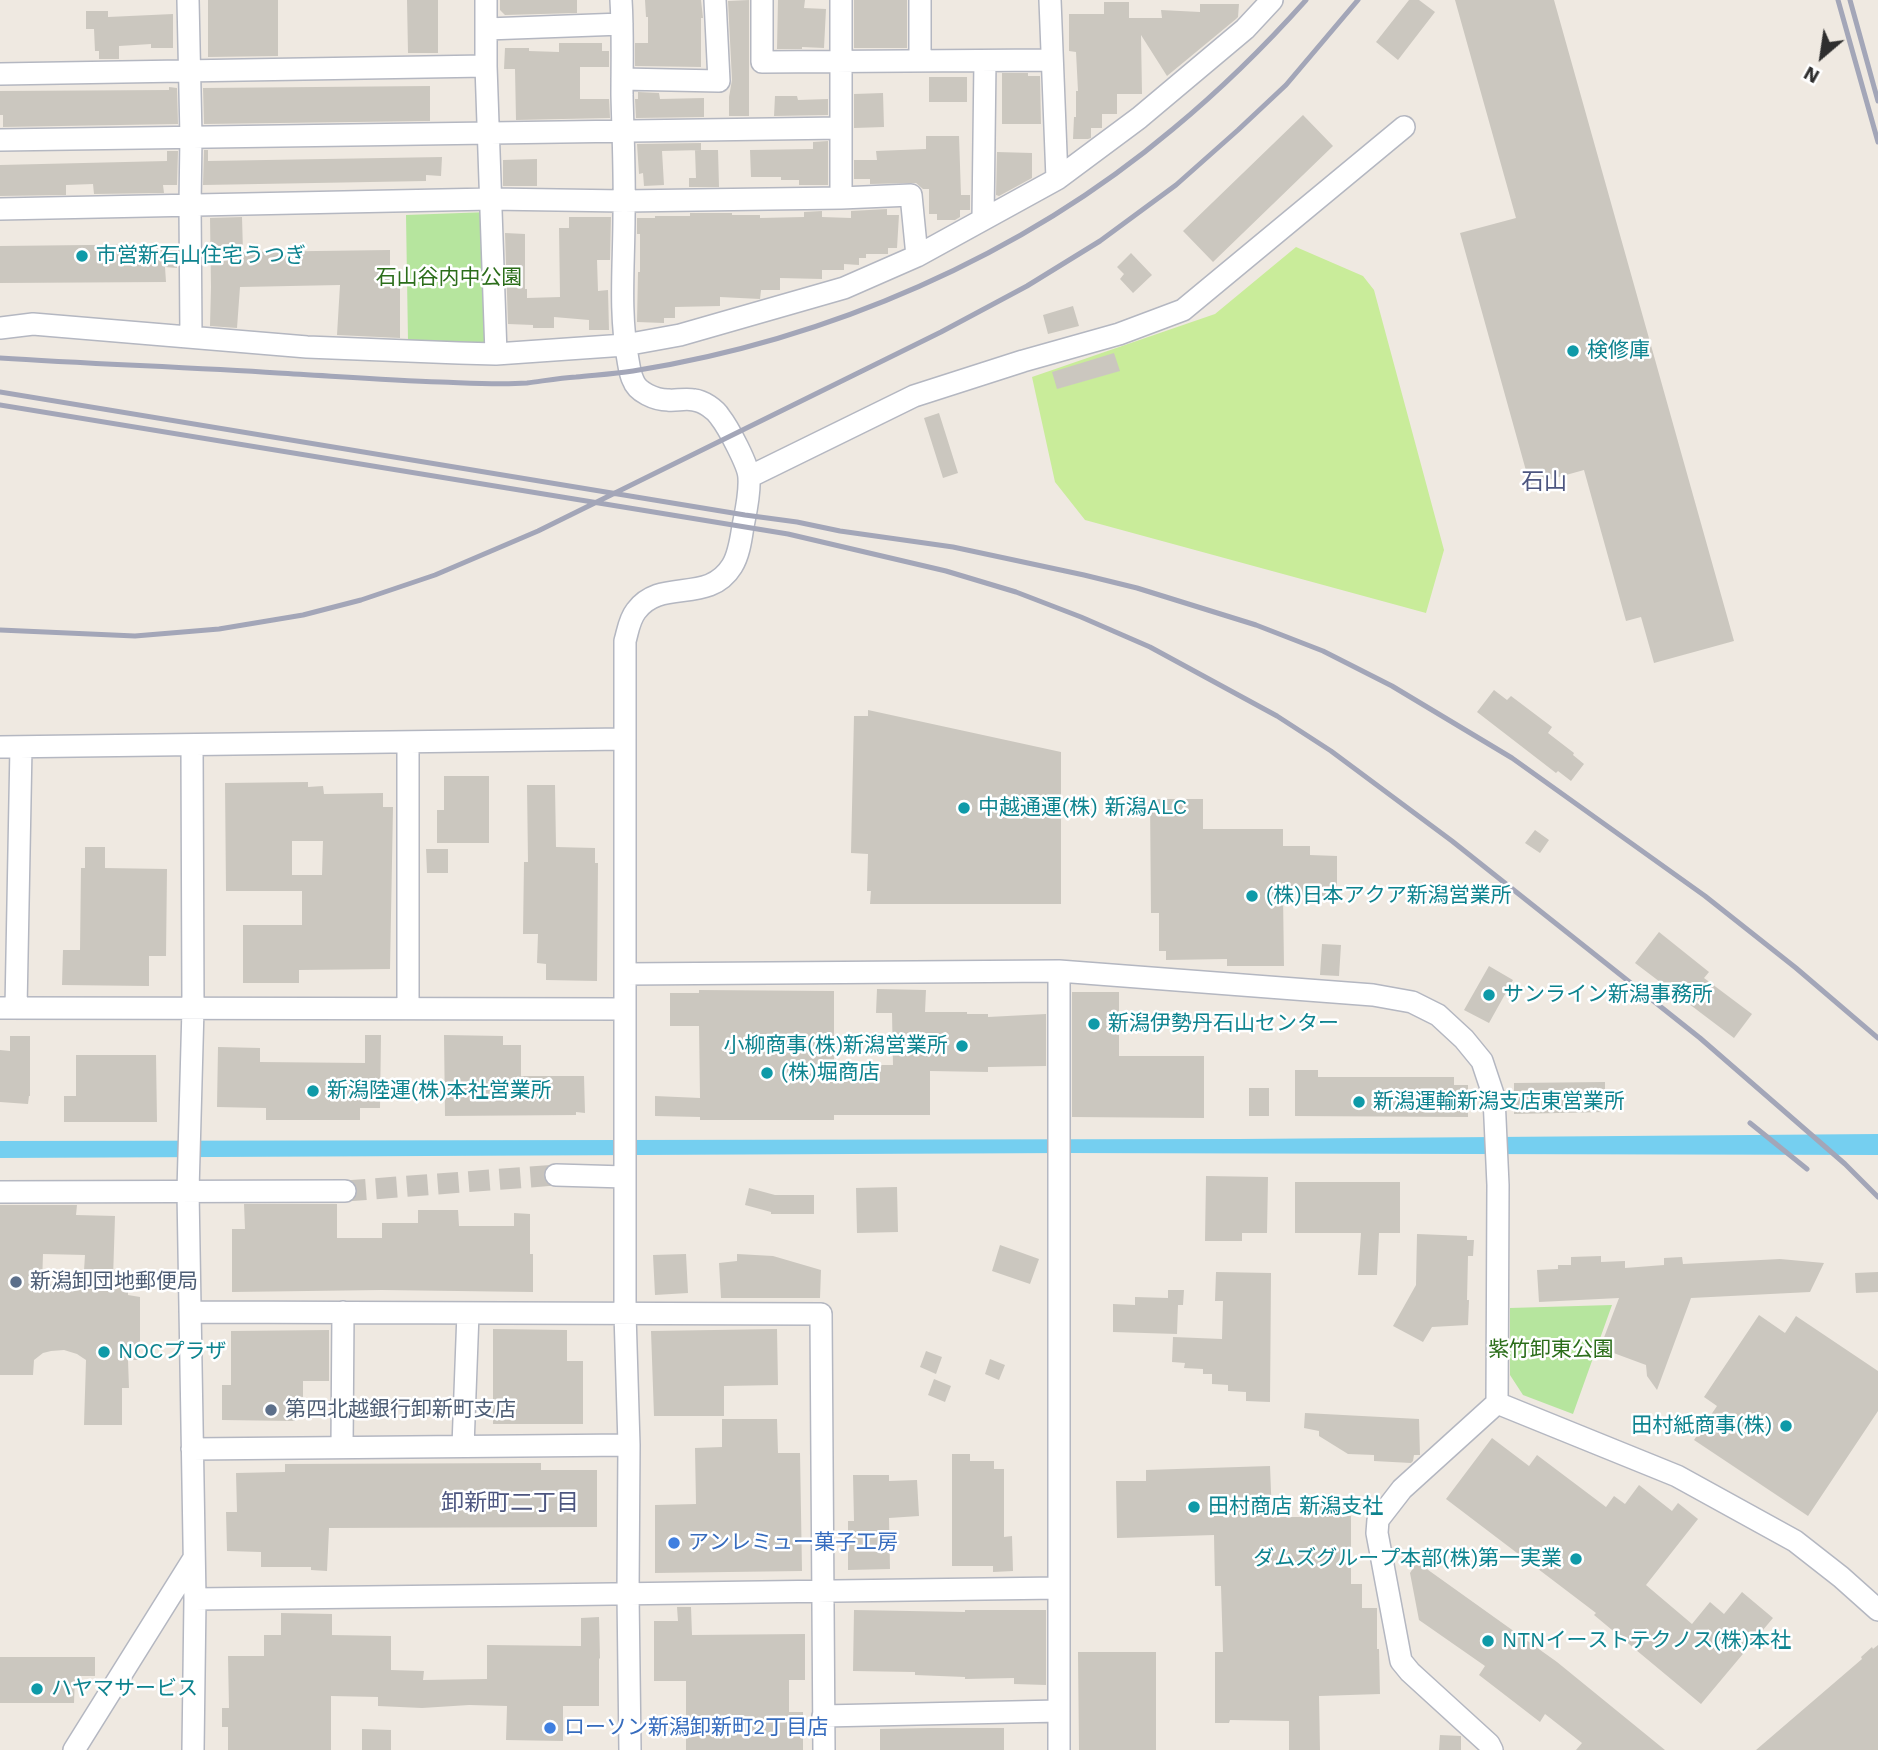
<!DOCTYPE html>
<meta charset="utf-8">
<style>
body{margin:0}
#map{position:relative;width:1878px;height:1750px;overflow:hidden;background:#efe9e1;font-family:"Work Sans",sans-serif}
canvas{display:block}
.north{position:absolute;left:1787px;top:21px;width:70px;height:70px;-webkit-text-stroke:5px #fff;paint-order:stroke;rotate:209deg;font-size:19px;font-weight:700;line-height:28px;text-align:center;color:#2e2e2e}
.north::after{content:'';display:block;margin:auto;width:24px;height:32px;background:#2e2e2e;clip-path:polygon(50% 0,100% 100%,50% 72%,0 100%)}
</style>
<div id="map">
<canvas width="1878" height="1750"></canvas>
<div class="north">N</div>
</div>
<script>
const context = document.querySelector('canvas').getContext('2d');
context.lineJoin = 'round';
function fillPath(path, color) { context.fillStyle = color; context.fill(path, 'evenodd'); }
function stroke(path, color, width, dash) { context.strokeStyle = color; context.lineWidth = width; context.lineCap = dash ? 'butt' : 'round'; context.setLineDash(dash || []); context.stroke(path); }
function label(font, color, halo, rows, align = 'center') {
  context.font = font + ' "Work Sans","Noto Sans JP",sans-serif'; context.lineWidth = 5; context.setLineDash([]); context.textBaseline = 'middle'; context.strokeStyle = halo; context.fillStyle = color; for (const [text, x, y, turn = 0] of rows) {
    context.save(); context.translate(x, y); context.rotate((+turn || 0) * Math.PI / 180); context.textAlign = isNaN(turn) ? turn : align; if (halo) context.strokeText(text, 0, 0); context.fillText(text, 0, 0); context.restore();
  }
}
fillPath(new Path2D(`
 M489,212L492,344L408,341L406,215Z
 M1612,1305L1573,1414L1523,1395L1510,1375V1308Z`), '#b6e59e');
fillPath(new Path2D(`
 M1296,247L1363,276L1374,290L1444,550L1426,613L1085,520L1055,482L1032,377L1215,314Z`), '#c9ec9a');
fillPath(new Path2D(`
 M1878,1134V1155L1066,1153L0,1158V1141L1240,1139Z`), '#75cff0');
fillPath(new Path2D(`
 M208,0H278V56L208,57Z
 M407,0H438V53H408Z
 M500,0H577V13L505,15L500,10Z
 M645,0H701L703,18H701V67L635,66V43H648V17H646Z
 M749,0V116H729V97L732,80L728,1Z
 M778,0H805L804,8L826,9L824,48L802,47V49H777Z
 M854,0H907V48H854Z
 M1409,0H1419L1435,12L1398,60L1376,42Z
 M1455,0H1554L1734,641L1654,663L1641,617L1626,621L1584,470L1530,485L1460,233L1516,218Z
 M1104,2H1129V18H1162L1161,10L1200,12V4H1239L1238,17L1236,19L1167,76L1141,35L1142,94H1117V114H1102V128H1091V138L1088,139H1073L1074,117H1076V91H1078L1076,52L1069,51V14H1104Z
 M86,11H108V17L173,14V48H151V44L119,46V59H99V51H95L94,29H86Z
 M559,43H602V51H609V67H580V99H609L610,118L516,120L515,69H504L505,48H529V51L559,52Z
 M1002,73H1028V76H1040L1041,124H1002Z
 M929,77H967V102H929Z
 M430,86V121L204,124L203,88Z
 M169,87L177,88L178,124L3,127V115H0V91L169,90Z
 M638,92L659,93L660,99L704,98V117L636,118L635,99H638Z
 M883,93L884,127L854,128V94Z
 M775,96H797L798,100L828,99V115L774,116Z
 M1303,115L1333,146L1213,262L1183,231Z
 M926,136H959L961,195H970V210H960V217L955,220H937V214H929V189H923L916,183L870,184V179H854V160H877L876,151L926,149Z
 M828,141V185H799V180H781V177H751L750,150L813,149V142Z
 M701,143V150L662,151L664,185L644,186L643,173L639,174L637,144Z
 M204,150H208V161L442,157L441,176L426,175V181L203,185Z
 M695,150H718L719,187H689V178H696Z
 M167,151H178L177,185H163L164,193L94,194L93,184L66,185V195L0,196V165L167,161Z
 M997,152L1032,153V178L999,196L996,195Z
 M537,159V186H503V160Z
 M887,209V215H899L897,248H888V254H866V258H859V265L844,264V270H822V279L780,278V290H761L760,299L720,297V306L675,307V318H664V323L637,322L638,272H640V234H637V218H655V216H690V213H732V215H760V218L804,217V212L822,211V217L851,218V211Z
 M242,217L243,252L390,250V287L400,288V338L337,335L340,285L240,287L237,328L210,326L211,287L210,218Z
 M569,217H611L610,260H597L598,291L608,290L609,330H589V320L554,317V328H533V325L508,324L505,233L525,234V289H527V298L560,297L559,228H569Z
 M177,244V268L165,267L166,282L0,283V246Z
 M1131,253L1152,275L1133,293L1120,279L1124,274L1117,267Z
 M1073,306L1079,326L1048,334L1043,315Z
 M1114,353L1120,371L1057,389L1052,372Z
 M939,413L958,473L943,478L924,418Z
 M1494,690L1507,700L1511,696L1552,727L1548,733L1574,753L1573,755L1584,764L1571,781L1558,771L1556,773L1477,712Z
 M868,710L1061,752V904H870L871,891H867L868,854L851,853L854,716H868Z
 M444,776H489V843H437V810H444Z
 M308,782V787L323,786L324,794L383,793V807H393L390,969L299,970V983H243V925H302V891H226L225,783ZM292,841H323L322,875H292Z
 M527,785H555L556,847L595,848V863H598L597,981L546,980V964L537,963L538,934H523L524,862H528Z
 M1150,799H1203V829H1283V846H1310V855L1337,856V896L1283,895L1284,966H1227V959L1166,960V951H1159V913H1151Z
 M1535,830L1549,840L1540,853L1525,843Z
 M85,847H105V868L167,869L166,956H149V986L62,985L63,950H80L81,868H85Z
 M426,849H448V873H427Z
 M1659,932L1709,972L1704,978L1752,1014L1734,1038L1635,963Z
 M1322,944L1341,945L1339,976L1320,975Z
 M1489,966L1513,980L1489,1023L1464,1010Z
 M877,989L926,990L925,1012H967V1014H988V1017L1046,1014V1066L988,1067V1072L930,1071V1115H834V1120H700V1117L655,1116V1096L700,1098L699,1026H670V993H699V990L834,991V1065H893L892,1013H876Z
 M1072,992H1119V1056H1204V1118L1072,1117Z
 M365,1035H381L380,1108H360V1120H266V1108L217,1107L218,1047L260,1048V1062L365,1063Z
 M444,1035L503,1036V1045H521V1076H584L585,1113L576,1112V1115L445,1116Z
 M10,1036H30V1096H29L28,1104L0,1102V1050L10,1051Z
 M76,1055H156L157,1122H64V1096H76Z
 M1295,1070H1318V1077H1454V1085H1468V1117L1295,1116Z
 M1605,1082V1112L1514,1114V1083Z
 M1249,1088H1269V1116H1249Z
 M1206,1176L1268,1177L1267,1233H1242V1241H1205Z
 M1295,1182H1400V1233H1379L1377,1275H1358L1361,1233H1295Z
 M897,1187L898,1232L857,1233L856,1188Z
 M749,1188L775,1195H814V1214H771V1212L745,1205Z
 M244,1204H337V1238H382V1223H418V1210H458L459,1226H514V1213L530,1214V1254H533V1292L382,1290L232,1292V1229H245Z
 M0,1205H77L76,1215L115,1216L113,1279H128V1295L140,1297V1360H128L129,1388H122V1425H84L86,1360L77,1354L64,1350L51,1351L43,1353L34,1360L33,1375H0ZM43,1254L85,1255L83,1286L42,1284Z
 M1417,1234L1467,1236V1240H1474L1473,1256H1468L1467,1300H1469L1468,1325L1432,1327L1423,1342L1393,1326L1416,1285Z
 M1000,1245L1039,1259L1030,1284L992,1271Z
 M686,1254L688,1293L655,1295L653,1255Z
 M737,1254L773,1256L821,1270L820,1298H721L719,1263L737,1261Z
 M1601,1256V1262L1625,1261V1268L1664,1265V1258L1682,1257L1683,1264L1780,1259L1824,1263L1810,1292L1691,1298L1657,1390L1647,1376L1646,1365L1600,1348L1619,1298L1539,1302L1537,1270L1558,1269V1265H1571V1257Z
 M1216,1272L1271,1273L1270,1402L1246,1401V1392L1228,1391V1385L1212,1384V1374H1203V1369L1184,1368L1185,1363L1172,1362L1173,1337L1222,1339L1223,1301H1215Z
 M1878,1272V1292L1856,1293L1855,1273Z
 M1168,1290H1184L1183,1305H1178L1177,1334L1113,1332V1304L1135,1305V1297L1168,1298Z
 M1759,1315L1785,1333L1796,1316L1878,1371V1411L1808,1516L1694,1440L1717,1406L1704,1397Z
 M493,1329L567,1330V1361H583V1424H493Z
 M777,1329L778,1385L724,1386V1416H654L651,1331Z
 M329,1330V1381H303V1397L295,1396V1421L222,1420V1385H231V1331Z
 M926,1351L942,1357L936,1374L920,1367Z
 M990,1359L1005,1365L999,1380L985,1374Z
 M934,1379L951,1386L945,1402L928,1395Z
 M1305,1413L1419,1419L1420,1455H1414L1413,1461L1411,1463L1374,1461V1455L1348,1454L1319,1436V1431L1304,1428Z
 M722,1419H777L778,1453H800L802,1571L655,1573V1505L696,1504L695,1448L722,1447Z
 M1492,1438L1529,1466L1537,1455L1606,1507L1614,1496L1625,1504L1639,1485L1672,1511L1678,1503L1698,1519L1646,1585L1692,1624L1710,1602L1724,1614L1742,1592L1773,1618L1701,1704L1594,1615L1596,1613L1446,1499Z
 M952,1454H970V1461H994V1469H1004V1537L1012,1536L1013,1571L993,1572V1566H952Z
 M541,1463V1470H597V1527L329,1528L327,1571L311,1570V1567H261V1552L227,1551L226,1512H237L236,1473L285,1472V1464Z
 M1270,1466L1272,1517H1305V1506H1330V1516H1351V1584H1362V1608H1377V1649H1379L1380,1694L1319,1696L1320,1750H1289V1721L1230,1720L1229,1723H1215V1652H1223L1221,1586H1215L1214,1535L1117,1538L1116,1481H1146V1470Z
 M853,1475H889V1481L917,1480L919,1516L889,1518L890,1569L848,1570V1521H854Z
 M1417,1562L1557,1662L1665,1750H1576L1582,1743L1545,1714L1540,1722L1479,1675L1485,1666L1419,1620L1410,1573Z
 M677,1607H691L692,1635L805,1634V1680H789V1712H803V1750H686V1681H654V1621H678Z
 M854,1610L965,1612V1610H1046V1685L1014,1684V1678L965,1679V1677L915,1675V1672L853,1671Z
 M281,1613L332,1614V1635L391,1636V1670L424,1671L423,1680L487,1679V1645L581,1646V1618L599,1617L600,1658L599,1659V1706H563V1741L506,1740L507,1706L469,1705L422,1708L378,1706V1697L331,1696V1750H228V1727H222V1708H229L228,1656H264V1635H281Z
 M1878,1645V1750H1756L1862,1659L1861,1657L1872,1647L1873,1649Z
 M1078,1652H1156V1750H1079Z
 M0,1657H95V1676H75L74,1703H0Z
 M931,1728H1004V1750H880V1729Z
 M362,1729L391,1730V1750H362Z
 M1440,1735L1461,1736V1750H1439Z`), '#cbc7bf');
stroke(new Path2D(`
 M345,1191L556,1175`), '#c8c4bd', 21, [21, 10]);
const minor = new Path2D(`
 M188,0L191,137L190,205L191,337
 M486,0V66L496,354
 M621,0C623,32 622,64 622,95C623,136 625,177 624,217C624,264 619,313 628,360C629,366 630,374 633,380C637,392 655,400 668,400C676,401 685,398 694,400C703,401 715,409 720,417C728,427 749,466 749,478C750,494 746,511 743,526C741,539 739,555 732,566C708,605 661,577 636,611C629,620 628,631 625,641V1313L629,1445L628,1593L630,1750
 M762,0V62L1051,60
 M920,0V60
 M487,29L622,24
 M0,74L486,66
 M622,79L719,81L715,0
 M0,140L841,128
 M1057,179L1139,118L1245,29L1272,0
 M841,198V0
 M0,209L491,199L624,201L841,198L911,195L917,256
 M983,219L985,61
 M0,328L33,324L307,347L459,353L496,354L625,345L680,335L844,288L917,256L1057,179L1050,0
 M749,477L914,396L1023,361L1119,334L1183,310L1404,127
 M192,745L193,1008L188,1191L195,1599L193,1750
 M0,747L625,739
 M1059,971V1750
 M625,974L1059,971L1373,995L1412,1002L1438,1015L1464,1039L1482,1061L1494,1097L1498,1185L1497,1403L1402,1489L1378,1520L1377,1533L1401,1661L1410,1672L1489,1744L1492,1750
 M0,1008L625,1009
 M16,1008L21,747
 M408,1008V742
 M556,1175L625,1177
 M0,1192L345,1191
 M190,1312L821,1314L824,1750
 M1497,1403L1677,1476L1795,1541L1841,1577L1878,1610
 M463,1446L468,1313
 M342,1447L343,1312
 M192,1449L629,1445
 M195,1599C483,1595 771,1594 1059,1588
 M823,1716L1059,1711
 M74,1750L194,1558`);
stroke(minor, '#b4b7c1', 24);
stroke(minor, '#fff', 21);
stroke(new Path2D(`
 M1838,0L1878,142
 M1850,0L1878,101
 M0,358C92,364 185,367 278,373C332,376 387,380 441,382C470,383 498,385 527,383C543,381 560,378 576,377C595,375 614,374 633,371C828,340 1021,257 1173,129C1220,90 1265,46 1306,0
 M0,392L745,515L797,522L840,531L953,547L1084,575L1137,588L1256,625L1323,651L1392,686L1512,758L1705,896L1796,968L1878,1038
 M0,405L788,534L946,571L1016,592L1081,617L1150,647L1277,716L1331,751L1452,841L1700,1038L1845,1164L1878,1197
 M0,630L135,636L219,629L303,615L361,600L435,575L538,531L941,332L1027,286L1100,241L1176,185L1238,130L1286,85L1358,0
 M1750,1123L1807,1169`), '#a3a6b8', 5);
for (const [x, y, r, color] of [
 [82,256,7,"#0f9aa8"],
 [1573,351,7,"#0f9aa8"],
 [964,808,7,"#0f9aa8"],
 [1252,896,7,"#0f9aa8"],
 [1489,995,7,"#0f9aa8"],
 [1094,1024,7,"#0f9aa8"],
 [962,1046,7,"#0f9aa8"],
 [767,1073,7,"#0f9aa8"],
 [313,1091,7,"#0f9aa8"],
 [1359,1102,7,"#0f9aa8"],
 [16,1282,7,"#5c6f8a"],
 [104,1352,7,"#0f9aa8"],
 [271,1410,7,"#5c6f8a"],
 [1786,1426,7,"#0f9aa8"],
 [1194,1507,7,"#0f9aa8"],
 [674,1543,7,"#3f7fe0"],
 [1576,1559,7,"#0f9aa8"],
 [1488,1641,7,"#0f9aa8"],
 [37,1689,7,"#0f9aa8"],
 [550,1728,7,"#3f7fe0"]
]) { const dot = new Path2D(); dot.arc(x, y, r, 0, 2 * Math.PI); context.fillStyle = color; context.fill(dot); stroke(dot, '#fff', 2.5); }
label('21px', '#0d838f', '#fff', [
 ["市営新石山住宅うつぎ",96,256],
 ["検修庫",1587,351],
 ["中越通運(株) 新潟ALC",978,808],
 ["(株)日本アクア新潟営業所",1266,896],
 ["サンライン新潟事務所",1503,995],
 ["新潟伊勢丹石山センター",1108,1024],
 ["小柳商事(株)新潟営業所",948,1046,"right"],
 ["(株)堀商店",781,1073],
 ["新潟陸運(株)本社営業所",327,1091],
 ["新潟運輸新潟支店東営業所",1373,1102],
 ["NOCプラザ",118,1352],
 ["田村紙商事(株)",1772,1426,"right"],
 ["田村商店 新潟支社",1208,1507],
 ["ダムズグループ本部(株)第一実業",1562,1559,"right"],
 ["NTNイーストテクノス(株)本社",1502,1641],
 ["ハヤマサービス",51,1689]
], 'left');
label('21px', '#2c6e1b', '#fff', [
 ["石山谷内中公園",449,278],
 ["紫竹卸東公園",1551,1350]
]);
label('21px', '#4e5e75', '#fff', [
 ["新潟卸団地郵便局",30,1282],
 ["第四北越銀行卸新町支店",285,1410]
], 'left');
label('21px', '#366cbe', '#fff', [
 ["アンレミュー菓子工房",688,1543],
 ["ローソン新潟卸新町2丁目店",564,1728]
], 'left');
label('23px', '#4d5680', '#fff', [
 ["石山",1544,482],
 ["卸新町二丁目",510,1503]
]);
</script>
